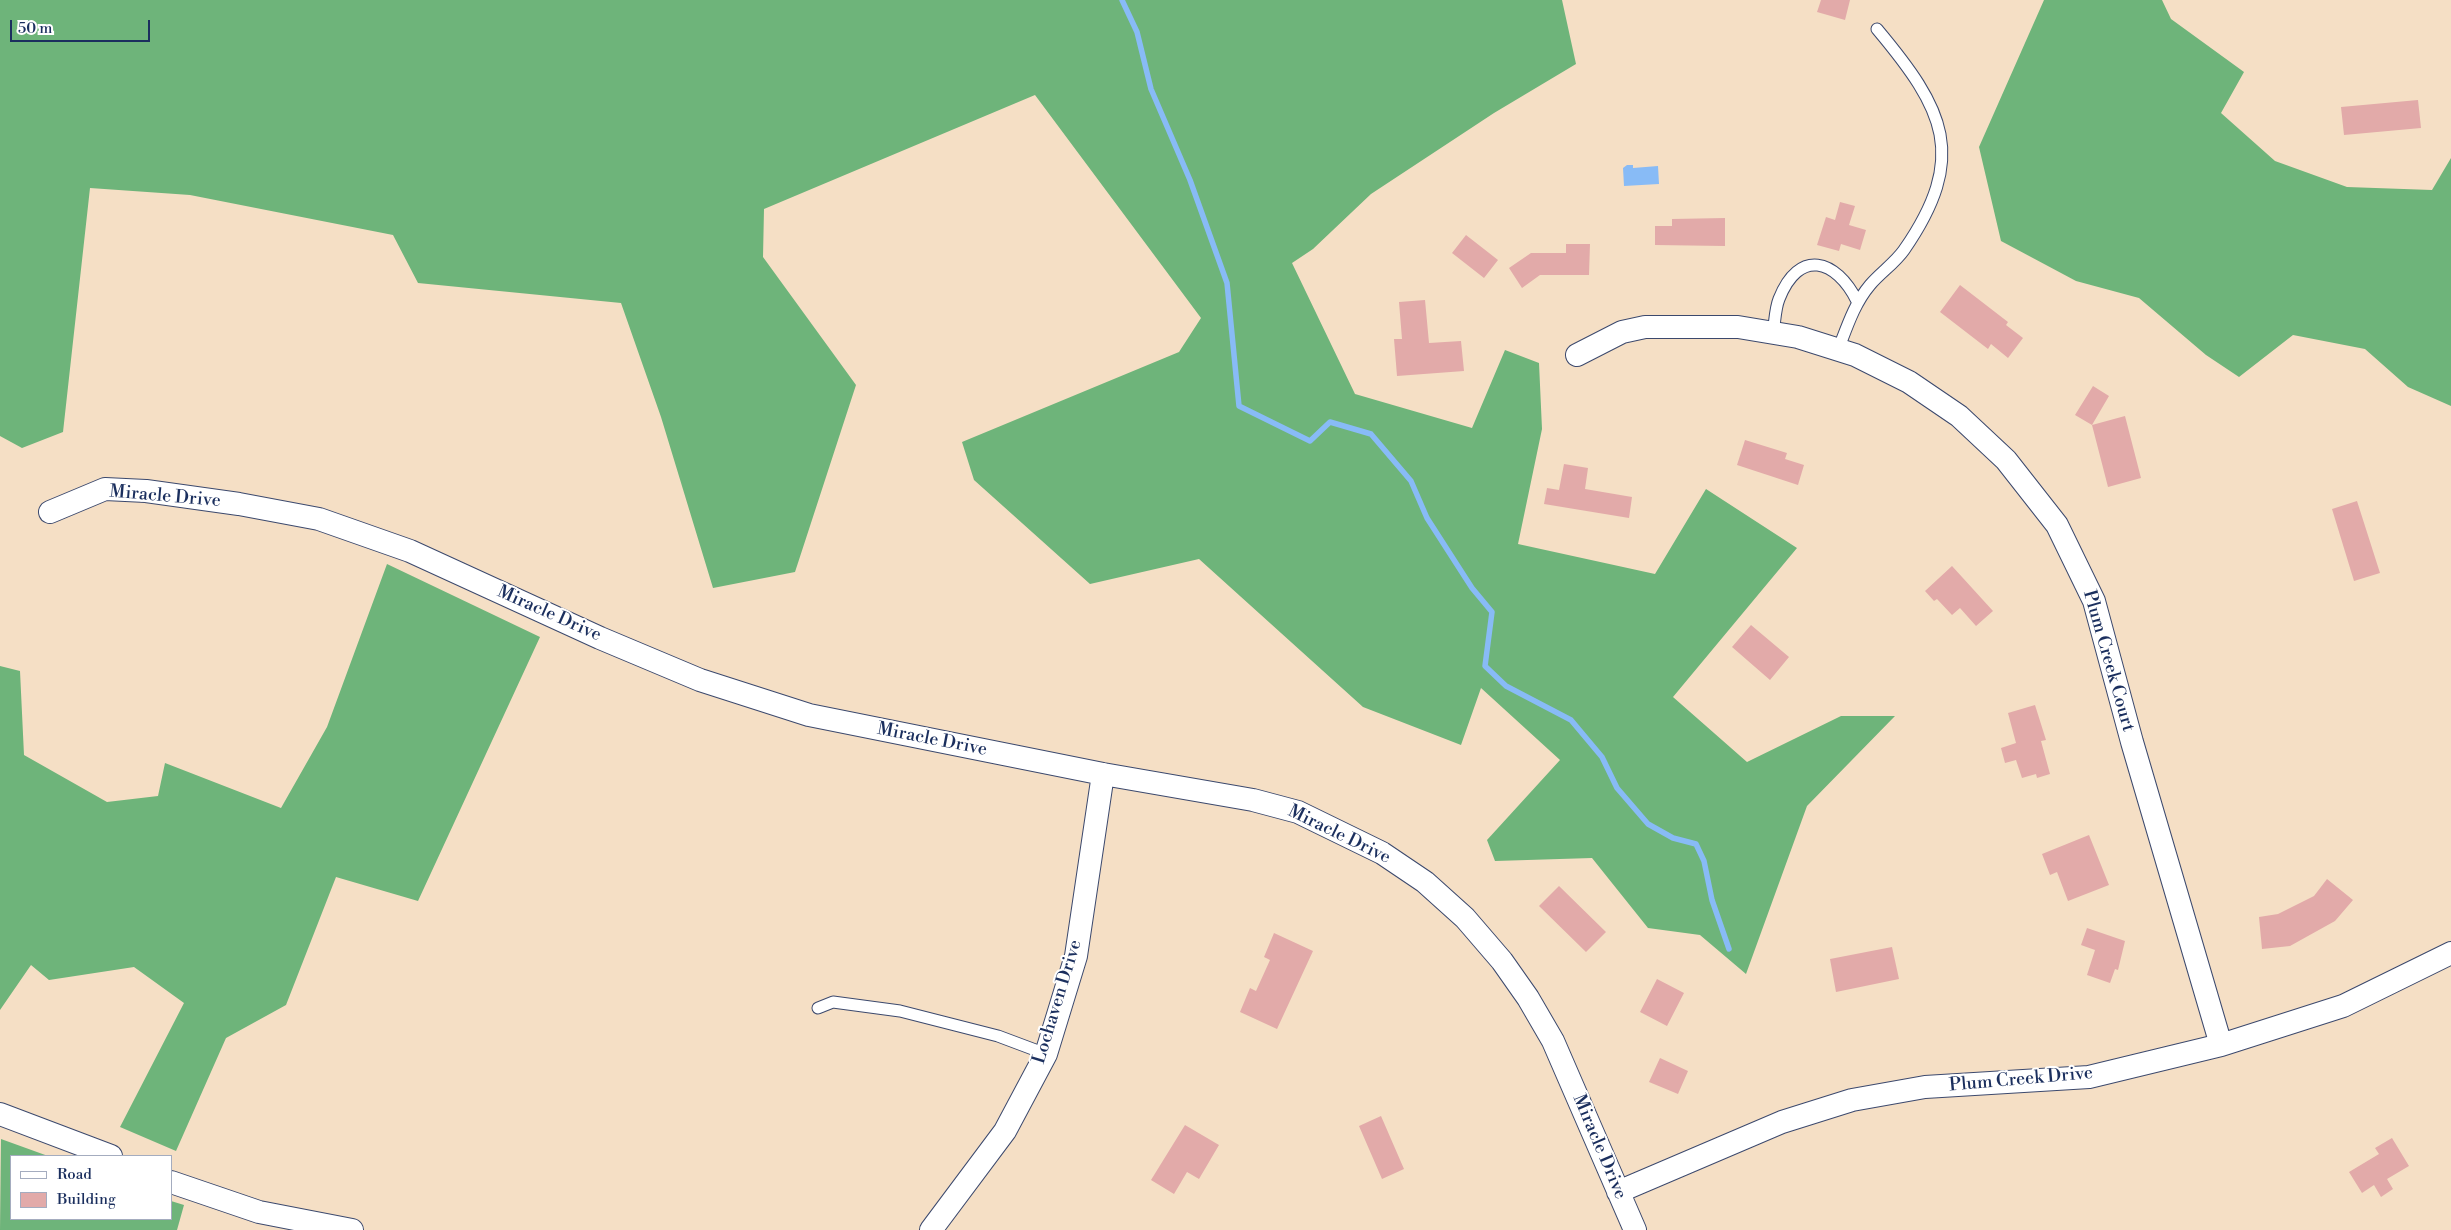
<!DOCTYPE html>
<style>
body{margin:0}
#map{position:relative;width:2451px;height:1230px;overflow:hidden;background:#f5dfc5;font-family:"Libre Bodoni",serif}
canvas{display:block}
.legend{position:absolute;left:10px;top:1155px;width:162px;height:65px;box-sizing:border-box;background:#fff;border:1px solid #a4acbf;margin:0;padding:6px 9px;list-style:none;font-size:15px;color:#1b2f5e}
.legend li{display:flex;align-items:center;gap:10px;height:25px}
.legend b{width:25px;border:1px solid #a4acbf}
.scale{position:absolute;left:10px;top:20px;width:140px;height:22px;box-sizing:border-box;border:2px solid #1b2f5e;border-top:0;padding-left:6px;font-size:15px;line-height:18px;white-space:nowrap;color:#1b2f5e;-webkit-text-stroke:4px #fff;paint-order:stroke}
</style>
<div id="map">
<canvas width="2451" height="1230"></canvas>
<ul class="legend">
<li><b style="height:6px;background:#fff"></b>Road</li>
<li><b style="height:14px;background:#e2aaa9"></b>Building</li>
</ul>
<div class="scale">50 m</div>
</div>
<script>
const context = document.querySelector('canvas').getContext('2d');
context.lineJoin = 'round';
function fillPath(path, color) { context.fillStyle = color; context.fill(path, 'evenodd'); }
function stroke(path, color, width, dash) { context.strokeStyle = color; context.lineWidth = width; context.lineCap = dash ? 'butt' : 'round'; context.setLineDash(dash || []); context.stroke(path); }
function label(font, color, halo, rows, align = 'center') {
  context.font = font + ' "Libre Bodoni",serif'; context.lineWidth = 4; context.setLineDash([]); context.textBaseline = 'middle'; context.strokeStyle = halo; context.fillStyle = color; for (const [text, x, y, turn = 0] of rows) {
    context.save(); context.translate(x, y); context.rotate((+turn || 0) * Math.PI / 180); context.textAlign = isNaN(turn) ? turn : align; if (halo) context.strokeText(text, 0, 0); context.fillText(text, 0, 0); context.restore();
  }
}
fillPath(new Path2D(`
 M0,0H1562L1576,64L1494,113L1371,194L1313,249L1292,263L1355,394L1472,428L1505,350L1539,363L1542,429L1518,544L1655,574L1706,489L1797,548L1673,697L1747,762L1841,716H1895L1807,806L1746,974L1700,935L1648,928L1592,858L1495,861L1487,840L1560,760L1481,688L1461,745L1363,707L1199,559L1090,584L974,480L962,442L1179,352L1201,318L1035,95L764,209L763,257L856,385L795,572L713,588L661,417L621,303L418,283L393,235L190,195L90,188L63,432L22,448L0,436Z
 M2044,0H2162L2171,19L2244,72L2221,113L2275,161L2347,187L2432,190L2451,158V406L2408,387L2365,349L2293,335L2239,377L2206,355L2139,298L2076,281L2001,241L1979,147Z
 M387,564L540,637L418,901L336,877L286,1005L226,1038L176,1151L120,1127L184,1003L134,967L49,980L31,965L0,1010V666L20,671L24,755L107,802L158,796L165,763L281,808L327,727Z
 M1,1139L48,1156H11V1219H171V1201L184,1205L177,1230H0Z`), '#6eb47a');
fillPath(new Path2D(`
 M1627,165H1633V168L1658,166L1659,184L1624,186L1623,168Z`), '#88bbf6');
stroke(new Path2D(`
 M1122,0L1137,32L1151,89L1190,180L1227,283L1239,406L1310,441L1330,422L1371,434L1411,481L1427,518L1472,588L1492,612L1485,666L1506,686L1571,720L1602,757L1617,788L1648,824L1673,838L1696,844L1704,861L1712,900L1729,949`), '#88bbf6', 5.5);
fillPath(new Path2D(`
 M1821,0H1850L1845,20L1817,12Z
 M2418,100L2421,128L2344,135L2341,107Z
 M1840,202L1855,206L1849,225L1866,230L1860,250L1841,244L1839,251L1817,245L1826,217L1835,220Z
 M1725,218V246L1655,245V226H1672V219Z
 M1466,235L1498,260L1484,278L1452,253Z
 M1566,244H1590L1589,275H1540L1522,288L1509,268L1531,253H1566Z
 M1960,285L2008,322L2006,325L2023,338L2008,358L1991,344L1988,349L1940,312Z
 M1425,300L1429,343L1461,341L1464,371L1397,376L1394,339H1402L1399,302Z
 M2093,386L2109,396L2092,425L2075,415Z
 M2125,416L2141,478L2108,487L2092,425Z
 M1745,440L1787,453L1785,459L1804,465L1798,485L1737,465Z
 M1564,464L1588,468L1585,489L1632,497L1629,518L1544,504L1547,488L1559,490Z
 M2357,501L2380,573L2354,581L2332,509Z
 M1952,566L1993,611L1976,626L1960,608L1952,615L1937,599L1934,601L1925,591Z
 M1751,625L1789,657L1770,680L1732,647Z
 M2035,705L2046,740L2041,741L2050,774L2037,778L2036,774L2022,778L2016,760L2005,763L2001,748L2016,743L2008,713Z
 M2089,835L2109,885L2068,901L2057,872L2050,875L2042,854Z
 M2327,879L2353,900L2335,921L2290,946L2262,949L2259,917L2278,914L2314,896Z
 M1559,886L1606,932L1586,952L1539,906Z
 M2087,928L2125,941L2118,970L2115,969L2110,983L2087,975L2095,950L2081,945Z
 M1274,933L1313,951L1277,1029L1240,1012L1250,988L1256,991L1270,960L1264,957Z
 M1892,947L1899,979L1836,992L1830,959Z
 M1657,979L1684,993L1667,1026L1640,1012Z
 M1660,1058L1688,1071L1678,1094L1649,1082Z
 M1381,1116L1404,1169L1382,1179L1359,1126Z
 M1185,1125L1219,1145L1199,1179L1187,1172L1174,1194L1151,1180Z
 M2392,1138L2409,1166L2387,1179L2393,1189L2381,1197L2374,1185L2362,1193L2349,1172L2379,1154L2375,1148Z`), '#e2aaa9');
const lane = new Path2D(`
 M1773,333C1775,322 1775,309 1779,299C1799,248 1836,259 1857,301
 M1838,350C1847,327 1854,304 1870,285C1880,273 1895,263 1904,250C1969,156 1944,109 1877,29
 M818,1008L833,1002L900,1011L998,1036L1046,1054`);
const street = new Path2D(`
 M1577,355L1622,332L1645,327H1738L1798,337L1855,355L1909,382L1959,416L2006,460L2057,525L2094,601L2132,742L2221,1045
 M50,512L105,489L146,491L239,504L319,519L410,551L600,638L700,680L809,715L1103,774L1253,800L1298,812L1382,853L1425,882L1465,918L1502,961L1528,998L1553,1041L1635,1230
 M0,1114L111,1156
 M171,1182L259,1212L352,1230
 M1618,1192L1782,1122L1852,1100L1925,1087L2089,1077L2221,1045L2343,1006L2451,953
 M931,1230L1005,1131L1046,1054L1076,956L1103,774`);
stroke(lane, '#3c496d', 13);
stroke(street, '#3c496d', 24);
stroke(lane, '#fff', 11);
stroke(street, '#fff', 22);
label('18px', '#1b2f5e', '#fff', [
 ["Miracle Drive",165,497,5],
 ["Miracle Drive",549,614,24],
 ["Plum Creek Court",2108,661,74],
 ["Miracle Drive",932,740,11],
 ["Miracle Drive",1339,835,26],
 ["Lochaven Drive",1058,1002,-73],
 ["Plum Creek Drive",2021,1080,-5],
 ["Miracle Drive",1599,1147,67]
]);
</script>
